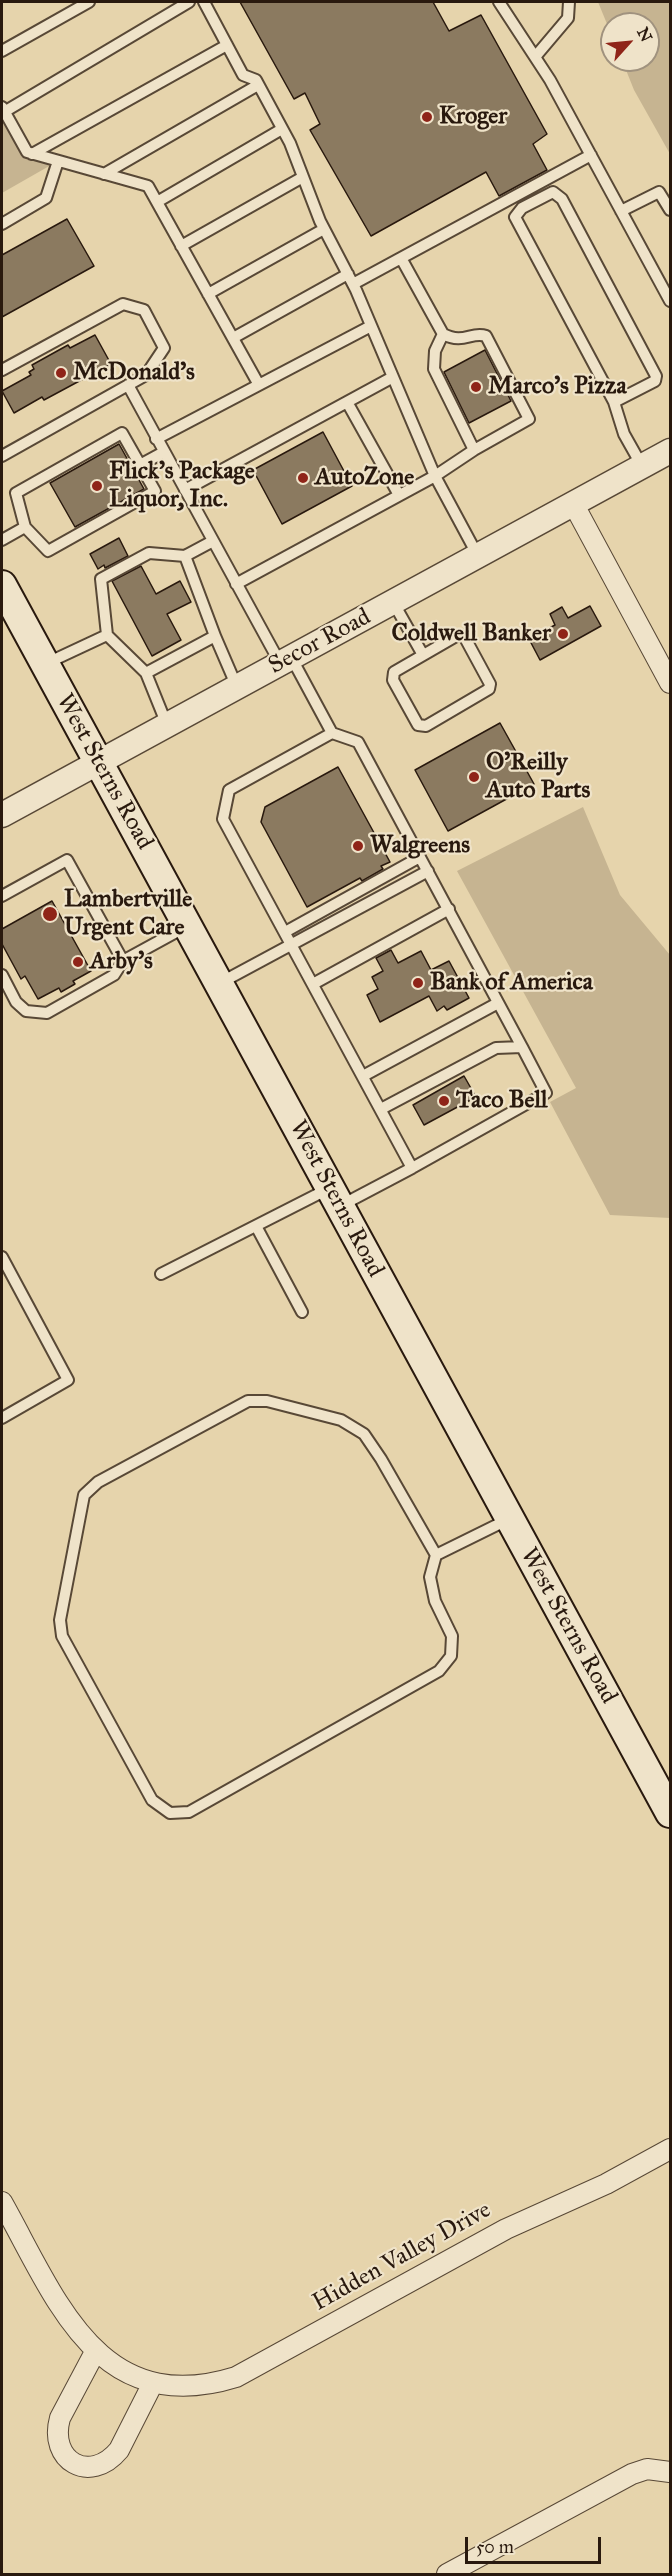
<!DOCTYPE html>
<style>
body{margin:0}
#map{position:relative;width:672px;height:2576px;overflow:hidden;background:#e6d4ac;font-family:"IM FELL Great Primer",serif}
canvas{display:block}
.frame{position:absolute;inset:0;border:3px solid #29190e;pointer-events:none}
.north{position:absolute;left:600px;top:12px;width:60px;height:60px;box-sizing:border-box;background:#efe3c9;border:2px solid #a0927e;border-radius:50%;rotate:63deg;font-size:16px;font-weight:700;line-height:24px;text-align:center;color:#29190e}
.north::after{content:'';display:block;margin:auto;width:21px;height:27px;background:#8f2418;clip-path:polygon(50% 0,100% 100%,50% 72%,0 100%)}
.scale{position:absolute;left:465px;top:2537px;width:136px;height:27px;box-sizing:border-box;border:3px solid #29190e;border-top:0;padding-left:8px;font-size:18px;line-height:21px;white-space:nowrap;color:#29190e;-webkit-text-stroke:4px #efe3c9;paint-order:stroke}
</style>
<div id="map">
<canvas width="672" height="2576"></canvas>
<div class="frame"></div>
<div class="north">N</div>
<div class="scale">50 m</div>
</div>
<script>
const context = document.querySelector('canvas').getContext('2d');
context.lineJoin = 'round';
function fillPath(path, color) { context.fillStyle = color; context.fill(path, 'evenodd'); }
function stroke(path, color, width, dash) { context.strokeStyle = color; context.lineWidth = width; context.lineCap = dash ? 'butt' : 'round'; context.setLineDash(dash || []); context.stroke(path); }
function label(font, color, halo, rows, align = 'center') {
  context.font = font + ' "IM FELL Great Primer",serif'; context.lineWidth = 4.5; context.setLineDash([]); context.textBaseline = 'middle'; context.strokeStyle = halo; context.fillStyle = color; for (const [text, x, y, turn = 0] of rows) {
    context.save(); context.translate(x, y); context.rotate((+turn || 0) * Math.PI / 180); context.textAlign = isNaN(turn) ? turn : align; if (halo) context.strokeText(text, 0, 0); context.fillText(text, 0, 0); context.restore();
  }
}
fillPath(new Path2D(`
 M598,2H670V154L634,90L622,60H648V24H612V36Z
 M2,107L27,152L58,161L2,193Z
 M583,807L620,895L670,955V1218L610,1215L550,1102L576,1088L457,871Z`), '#c6b491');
const building = new Path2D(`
 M240,2H433L449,31L481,15L547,134L533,144L547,170L499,196L486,172L371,236L310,130L320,124L305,93L294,99Z
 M67,219L94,266L2,317V255Z
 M95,335L111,364L44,400L42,397L14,413L2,391L31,375L29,372L34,369L32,365L68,345L70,348Z
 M485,350L511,401L469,423L444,372Z
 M323,432L352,486L282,524L253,470Z
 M119,444L144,489L75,527L50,483Z
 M119,538L128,556L105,568L104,565L98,569L90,554Z
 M141,566L156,594L180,581L191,602L167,614L181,640L152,656L112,581Z
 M590,606L601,626L540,660L529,639L555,625L550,614L562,607L568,618Z
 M500,723L534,784L448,831L415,770Z
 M338,767L390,862L381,866L383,869L362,881L360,878L307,907L261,822L265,807Z
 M52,901L91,971L73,981L75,984L61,992L59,988L38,999L25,976L21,979L2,944V929Z
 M391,950L398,963L421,951L431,970L449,961L469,998L447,1010L444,1006L437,1011L429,996L380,1022L367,995L378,989L372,977L383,971L376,958Z
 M464,1076L476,1097L424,1125L413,1105Z`);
fillPath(building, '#8b7a60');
stroke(building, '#29190e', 1.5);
const service = new Path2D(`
 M204,2L243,75L256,80L290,143L320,221L356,290L435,476L478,556
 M499,2L550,80L670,301
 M2,51L89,2
 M535,57L568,18L569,2
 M2,107L27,152L148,186L259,385
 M4,112L189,2
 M32,154L227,45
 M104,174L258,85
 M157,202L282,129
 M621,211L659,192L670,210
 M2,224L46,198L58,161
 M181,246L303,177
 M353,284L591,155
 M208,294L324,229
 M443,334L435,351L434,369L474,450
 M233,338L348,274
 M2,370L123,304L144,310L164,348L146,375L2,456
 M128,385L280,663
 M347,402L399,495
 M614,402L655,381L656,376L562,199L553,192L522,208L515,217L614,402L624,434L642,466
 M122,433L155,491L48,551L25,527L16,493Z
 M156,439L371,326
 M140,465L164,452
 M185,490L393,377
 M2,540L25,527
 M185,556L215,636
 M236,584L435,476L474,450L529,419L486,336C471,331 464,345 443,334L401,258
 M393,602L423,655
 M107,635L101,579L149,553L185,556L213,541
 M458,635L464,636L490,684L489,689L426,726L418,725L393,680L394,672Z
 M291,657L332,733L229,790L223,819L412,1168L340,1206
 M45,664L107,635L146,673L215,636L237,687
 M146,673L167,725
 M332,733L358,742L522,1047
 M2,896L67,860L123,961L187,926
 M285,932L420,857
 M2,975L16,1002L26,1011L47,1013L114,975L123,961
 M220,983L428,871
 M313,984L449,909
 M363,1076L498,1003
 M381,1109L496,1048L522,1047L546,1093L412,1168
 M256,1226L302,1312
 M2,1257L68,1380L2,1418
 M161,1274L330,1188
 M436,1555L430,1577L435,1601L452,1636L451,1656L439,1671L189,1812L170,1813L152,1800L62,1636L60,1620L84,1495L98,1482L248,1401H267L341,1420L364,1434L381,1459L436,1555L509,1519`);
const minor = new Path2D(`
 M574,505L670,683
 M2,2202C56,2298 98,2420 236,2377L506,2229L606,2184L670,2149
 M95,2352L60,2418C48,2461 90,2485 119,2450L153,2383
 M447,2574L632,2474L647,2469L670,2472`);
const tertiary = new Path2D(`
 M2,815L670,451`);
const secondary = new Path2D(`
 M2,585L670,1813`);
stroke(service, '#584836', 14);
stroke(minor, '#584836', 22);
stroke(tertiary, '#584836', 27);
stroke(secondary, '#29190e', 32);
stroke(service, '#efe3c9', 10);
stroke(minor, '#efe3c9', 20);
stroke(tertiary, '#efe3c9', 24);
stroke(secondary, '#efe3c9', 28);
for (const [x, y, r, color] of [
 [427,117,6,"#8f2418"],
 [61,373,6,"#8f2418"],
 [476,387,6,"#8f2418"],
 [303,478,6,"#8f2418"],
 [97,486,6,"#8f2418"],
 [563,634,6,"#8f2418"],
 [474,777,6,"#8f2418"],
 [358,846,6,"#8f2418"],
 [50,914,8,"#8f2418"],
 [78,962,6,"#8f2418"],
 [418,983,6,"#8f2418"],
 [444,1101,6,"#8f2418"]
]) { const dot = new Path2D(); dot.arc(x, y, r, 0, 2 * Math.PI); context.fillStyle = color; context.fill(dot); stroke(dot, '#efe3c9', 2); }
label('bold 24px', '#29190e', '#efe3c9', [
 ["Kroger",439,117],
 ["McDonald's",73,373],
 ["Marco's Pizza",488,387],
 ["Flick's Package",109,472],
 ["Liquor, Inc.",109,500],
 ["AutoZone",315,478],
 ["Coldwell Banker",551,634,"right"],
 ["O'Reilly",486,763],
 ["Auto Parts",486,791],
 ["Walgreens",370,846],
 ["Lambertville",64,900],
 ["Urgent Care",64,928],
 ["Arby's",90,962],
 ["Bank of America",430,983],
 ["Taco Bell",456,1101]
], 'left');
label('24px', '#29190e', '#efe3c9', [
 ["Secor Road",320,642,-28],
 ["West Sterns Road",104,772,61],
 ["West Sterns Road",336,1199,62],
 ["West Sterns Road",568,1626,61],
 ["Hidden Valley Drive",402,2257,-29]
]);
</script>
